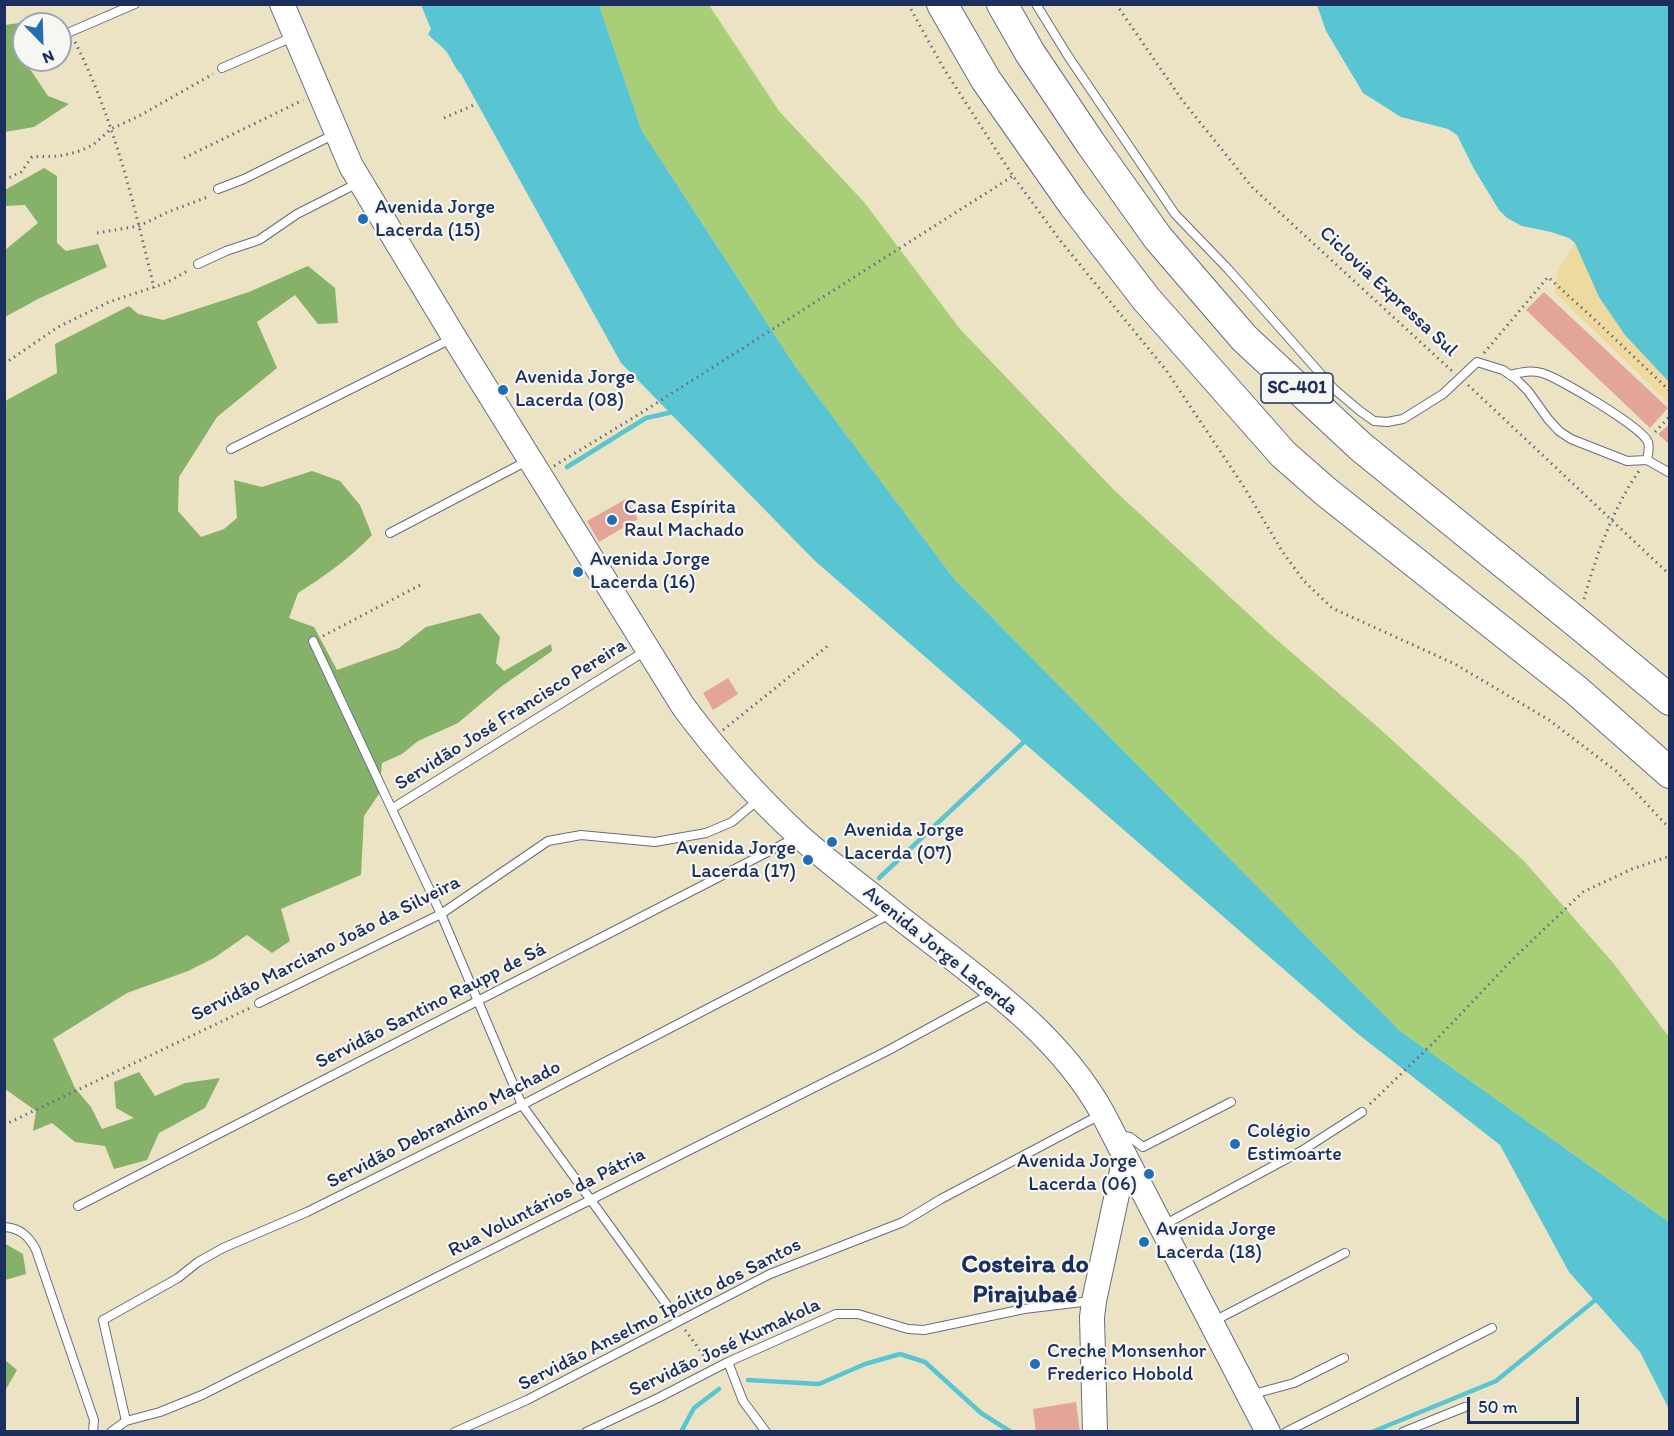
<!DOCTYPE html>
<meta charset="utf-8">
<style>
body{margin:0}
#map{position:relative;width:1674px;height:1436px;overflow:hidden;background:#ece3c4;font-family:Itim,sans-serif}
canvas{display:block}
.frame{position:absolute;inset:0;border:6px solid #1b2f5e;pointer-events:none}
.north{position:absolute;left:12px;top:12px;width:60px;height:60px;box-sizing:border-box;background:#f6f6f2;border:2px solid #9ea6b7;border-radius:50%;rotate:157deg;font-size:16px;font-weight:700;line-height:24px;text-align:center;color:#1b2f5e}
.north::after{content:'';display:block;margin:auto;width:21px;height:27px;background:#1f6fb2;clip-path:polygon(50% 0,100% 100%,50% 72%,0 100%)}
.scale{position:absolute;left:1467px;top:1397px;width:112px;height:27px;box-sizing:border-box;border:3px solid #1b2f5e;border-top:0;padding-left:8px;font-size:18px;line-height:21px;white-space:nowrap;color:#1b2f5e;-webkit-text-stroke:4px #f6f6f2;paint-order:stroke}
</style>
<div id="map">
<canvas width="1674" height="1436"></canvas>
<div class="frame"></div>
<div class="north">N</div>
<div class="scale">50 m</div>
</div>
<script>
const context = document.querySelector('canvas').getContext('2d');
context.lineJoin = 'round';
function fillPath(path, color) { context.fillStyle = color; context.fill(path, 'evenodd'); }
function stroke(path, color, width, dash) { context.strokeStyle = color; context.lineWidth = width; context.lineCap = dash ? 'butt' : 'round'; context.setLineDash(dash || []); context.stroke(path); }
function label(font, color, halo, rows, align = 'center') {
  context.font = font + ' Itim,sans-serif'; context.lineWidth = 4.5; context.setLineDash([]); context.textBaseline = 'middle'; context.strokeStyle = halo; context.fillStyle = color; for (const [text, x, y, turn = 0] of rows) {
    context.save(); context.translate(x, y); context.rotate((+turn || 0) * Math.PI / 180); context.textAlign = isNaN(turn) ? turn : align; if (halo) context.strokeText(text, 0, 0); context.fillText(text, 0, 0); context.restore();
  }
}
fillPath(new Path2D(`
 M599,5H709L779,111L864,202L960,329L1114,490L1269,633L1380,729L1524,861L1614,964L1669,1037V1222L1400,1031L955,580L797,369L642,131Z`), '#a9ce78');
fillPath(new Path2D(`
 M33,21L35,24H24V60H29L26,63L48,96L69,104L34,127L5,132V25Z
 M44,168L57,176V243L66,251L98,244L107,267L38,299L5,317V250L38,223L25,205L5,206V190Z
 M308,266L335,288L338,323L318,324L295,295L257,322L277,368L217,417L179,477L178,511L201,537L224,529L237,518L234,480L262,487L312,471L340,481L360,505L372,535C350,558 325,576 298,593L289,618L314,627L337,670L399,648L426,627L480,613L500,637L496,663L504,671L551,644L552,651L502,686L458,723L418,741L402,754L382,763L379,794L364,816L361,875L281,909L290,941L272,953L247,935L214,958L188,971L127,993L53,1039L75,1088L91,1107L102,1129L134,1118L116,1108L114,1082L139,1072L155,1096L185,1083L220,1078L205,1108L159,1133L147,1160L114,1169L105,1146L75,1142L52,1123L33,1131L36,1111L5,1089V401L57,373L55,344L129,306L138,314L163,320L249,292Z
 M4,1243L23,1254L26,1274L5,1280Z
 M5,1360L17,1370L5,1391Z`), '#86b168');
fillPath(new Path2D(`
 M1575,243L1661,374L1669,382V403L1554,292L1559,269Z`), '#eeda9e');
fillPath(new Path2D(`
 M421,5H599L642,131L797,369L955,580L1400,1031L1669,1222V1409L1640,1352L1569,1272L1500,1145L1358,1034L814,560L621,363L461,74C453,67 451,55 443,48C438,43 433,40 428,34L431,29Z
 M1317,5H1669V382L1625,335L1599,297L1575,243L1569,238L1551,232L1522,226L1507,218L1499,210L1474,169L1457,135L1448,129L1401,117L1363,93L1326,31Z`), '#59c5d2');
stroke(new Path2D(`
 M567,467L646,418L673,412
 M879,878L1026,740
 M748,1380L819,1384L865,1364L900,1354L925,1362L981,1413L1011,1432
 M681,1432L694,1408L719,1389
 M1372,1432L1496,1381L1599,1297`), '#59c5d2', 4.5);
fillPath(new Path2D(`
 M1544,292L1668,408L1650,428L1526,310Z
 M1670,424V445L1658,434Z
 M626,499L638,519L599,542L587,521Z
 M728,678L738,694L713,710L703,693Z
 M1076,1402L1080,1432H1036L1033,1409Z`), '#e3a597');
const lane = new Path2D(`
 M1036,4L1068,56L1175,214L1228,269L1334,389L1360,411L1374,421L1387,422L1403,419L1443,394L1477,362L1503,370L1516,379L1528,391L1548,419L1559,431L1571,439L1627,461L1647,460L1670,473
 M70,32L135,4
 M222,68L295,36
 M218,189L244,179L335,134
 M198,264L226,251L259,240L297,214L360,182
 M1510,375C1522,372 1531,370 1542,373C1559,378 1642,427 1648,442C1650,447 1648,454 1647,460
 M231,449L453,338
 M390,533L527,461
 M313,641L441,914L522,1105L672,1312
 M393,808L647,650
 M259,1003L441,914L548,841L581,835L655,842L706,833L732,822L758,800
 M1119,1135L1130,1137L1143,1147L1231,1102
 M78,1206L795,838
 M1162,1226L1303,1150L1362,1112
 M4,1227C20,1228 29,1236 36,1250L94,1420L93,1432
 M1214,1321L1345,1253
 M728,1362L743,1401L766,1432
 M1250,1395L1294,1383L1344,1358
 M126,1421L103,1320L178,1278L198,1262L223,1248L307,1212L522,1105L890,914
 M111,1432L126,1421L160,1412L202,1395L887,1051L993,993
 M455,1432L527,1400L770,1274L903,1222L941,1199L1100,1115
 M586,1432L658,1398L728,1362L836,1314H858L908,1329L924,1330L1024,1309L1091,1301
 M1286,1432L1492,1328
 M1403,1432L1465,1407`);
const secondary = new Path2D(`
 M282,4L351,166L454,337L683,706C717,752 756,796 798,835C828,862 862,887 894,913C968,972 1056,1028 1103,1114L1268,1432
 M1095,1432L1092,1317L1094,1301L1125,1157`);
const highway = new Path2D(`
 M942,4L986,80L1073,204L1147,300L1283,454L1325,491L1576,690L1670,773
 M1002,4L1030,53L1091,144L1158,238L1244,338L1361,447L1580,625L1670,700`);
stroke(lane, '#646e82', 10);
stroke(secondary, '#646e82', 26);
stroke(highway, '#646e82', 32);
stroke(new Path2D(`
 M908,4L944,69L1013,176L1059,239L1166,370L1244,487L1282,551L1303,580L1332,608L1455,664L1549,720L1616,771L1670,829
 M1116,4L1182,100L1252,187L1452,371
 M75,42C114,119 134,204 154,288
 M444,118L476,104
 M184,158L303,100
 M4,180L21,172L32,157L60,156L77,152L93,145L111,129L139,116L213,74
 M97,233L139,226L168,212L210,196
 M1484,353L1548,277L1593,318L1670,391
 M4,364L58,327L109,302L166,283L189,270
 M1468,385L1670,575
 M1655,432L1670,416
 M554,466L641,413L1013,176
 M1584,599C1596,556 1613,508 1639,471
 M323,636L424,583
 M723,730L829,645
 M1370,1104L1435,1041L1514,958L1583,892L1632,869L1670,856
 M4,1125L250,1008
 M685,1330L708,1361`), '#646e82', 3, [1.5, 4.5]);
stroke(lane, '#fff', 8);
stroke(secondary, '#fff', 24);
stroke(highway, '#fff', 30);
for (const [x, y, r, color] of [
 [363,219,6,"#1f6fb2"],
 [503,390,6,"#1f6fb2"],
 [612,520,6,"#1f6fb2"],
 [578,572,6,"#1f6fb2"],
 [832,842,6,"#1f6fb2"],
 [808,860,6,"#1f6fb2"],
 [1235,1144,6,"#1f6fb2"],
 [1149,1174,6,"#1f6fb2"],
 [1144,1242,6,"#1f6fb2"],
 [1035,1364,6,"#1f6fb2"]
]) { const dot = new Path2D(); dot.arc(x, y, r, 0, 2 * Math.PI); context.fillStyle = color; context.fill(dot); stroke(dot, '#f6f6f2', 2); }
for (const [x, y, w] of [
 [1297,388,72]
]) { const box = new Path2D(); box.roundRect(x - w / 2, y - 15, w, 30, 4.5); context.fillStyle = '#f6f6f2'; context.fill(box); stroke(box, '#1b2f5e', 1.5); }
label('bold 18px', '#1b2f5e', null, [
 ["SC-401",1297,388]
]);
label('20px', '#1b2f5e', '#f6f6f2', [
 ["Avenida Jorge",375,208],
 ["Lacerda (15)",375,231],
 ["Avenida Jorge",515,378],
 ["Lacerda (08)",515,401],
 ["Casa Espírita",624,508],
 ["Raul Machado",624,531],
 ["Avenida Jorge",590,560],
 ["Lacerda (16)",590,583],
 ["Avenida Jorge",844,831],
 ["Lacerda (07)",844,854],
 ["Avenida Jorge",796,849,"right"],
 ["Lacerda (17)",796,872,"right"],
 ["Colégio",1247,1132],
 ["Estimoarte",1247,1155],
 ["Avenida Jorge",1137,1162,"right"],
 ["Lacerda (06)",1137,1185,"right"],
 ["Avenida Jorge",1156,1230],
 ["Lacerda (18)",1156,1253],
 ["Creche Monsenhor",1047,1352],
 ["Frederico Hobold",1047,1375]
], 'left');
label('20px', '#1b2f5e', '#f6f6f2', [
 ["Ciclovia Expressa Sul",1388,292,43],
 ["Servidão José Francisco Pereira",511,715,-32],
 ["Servidão Marciano João da Silveira",326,949,-27],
 ["Avenida Jorge Lacerda",940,951,39],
 ["Servidão Santino Raupp de Sá",431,1006,-27],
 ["Servidão Debrandino Machado",444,1125,-27],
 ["Rua Voluntários da Pátria",547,1203,-27],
 ["Servidão Anselmo Ipólito dos Santos",660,1315,-27],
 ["Servidão José Kumakola",725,1348,-25]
]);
label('bold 26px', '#1b2f5e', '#f6f6f2', [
 ["Costeira do",1025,1265],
 ["Pirajubaé",1025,1295]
]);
</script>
